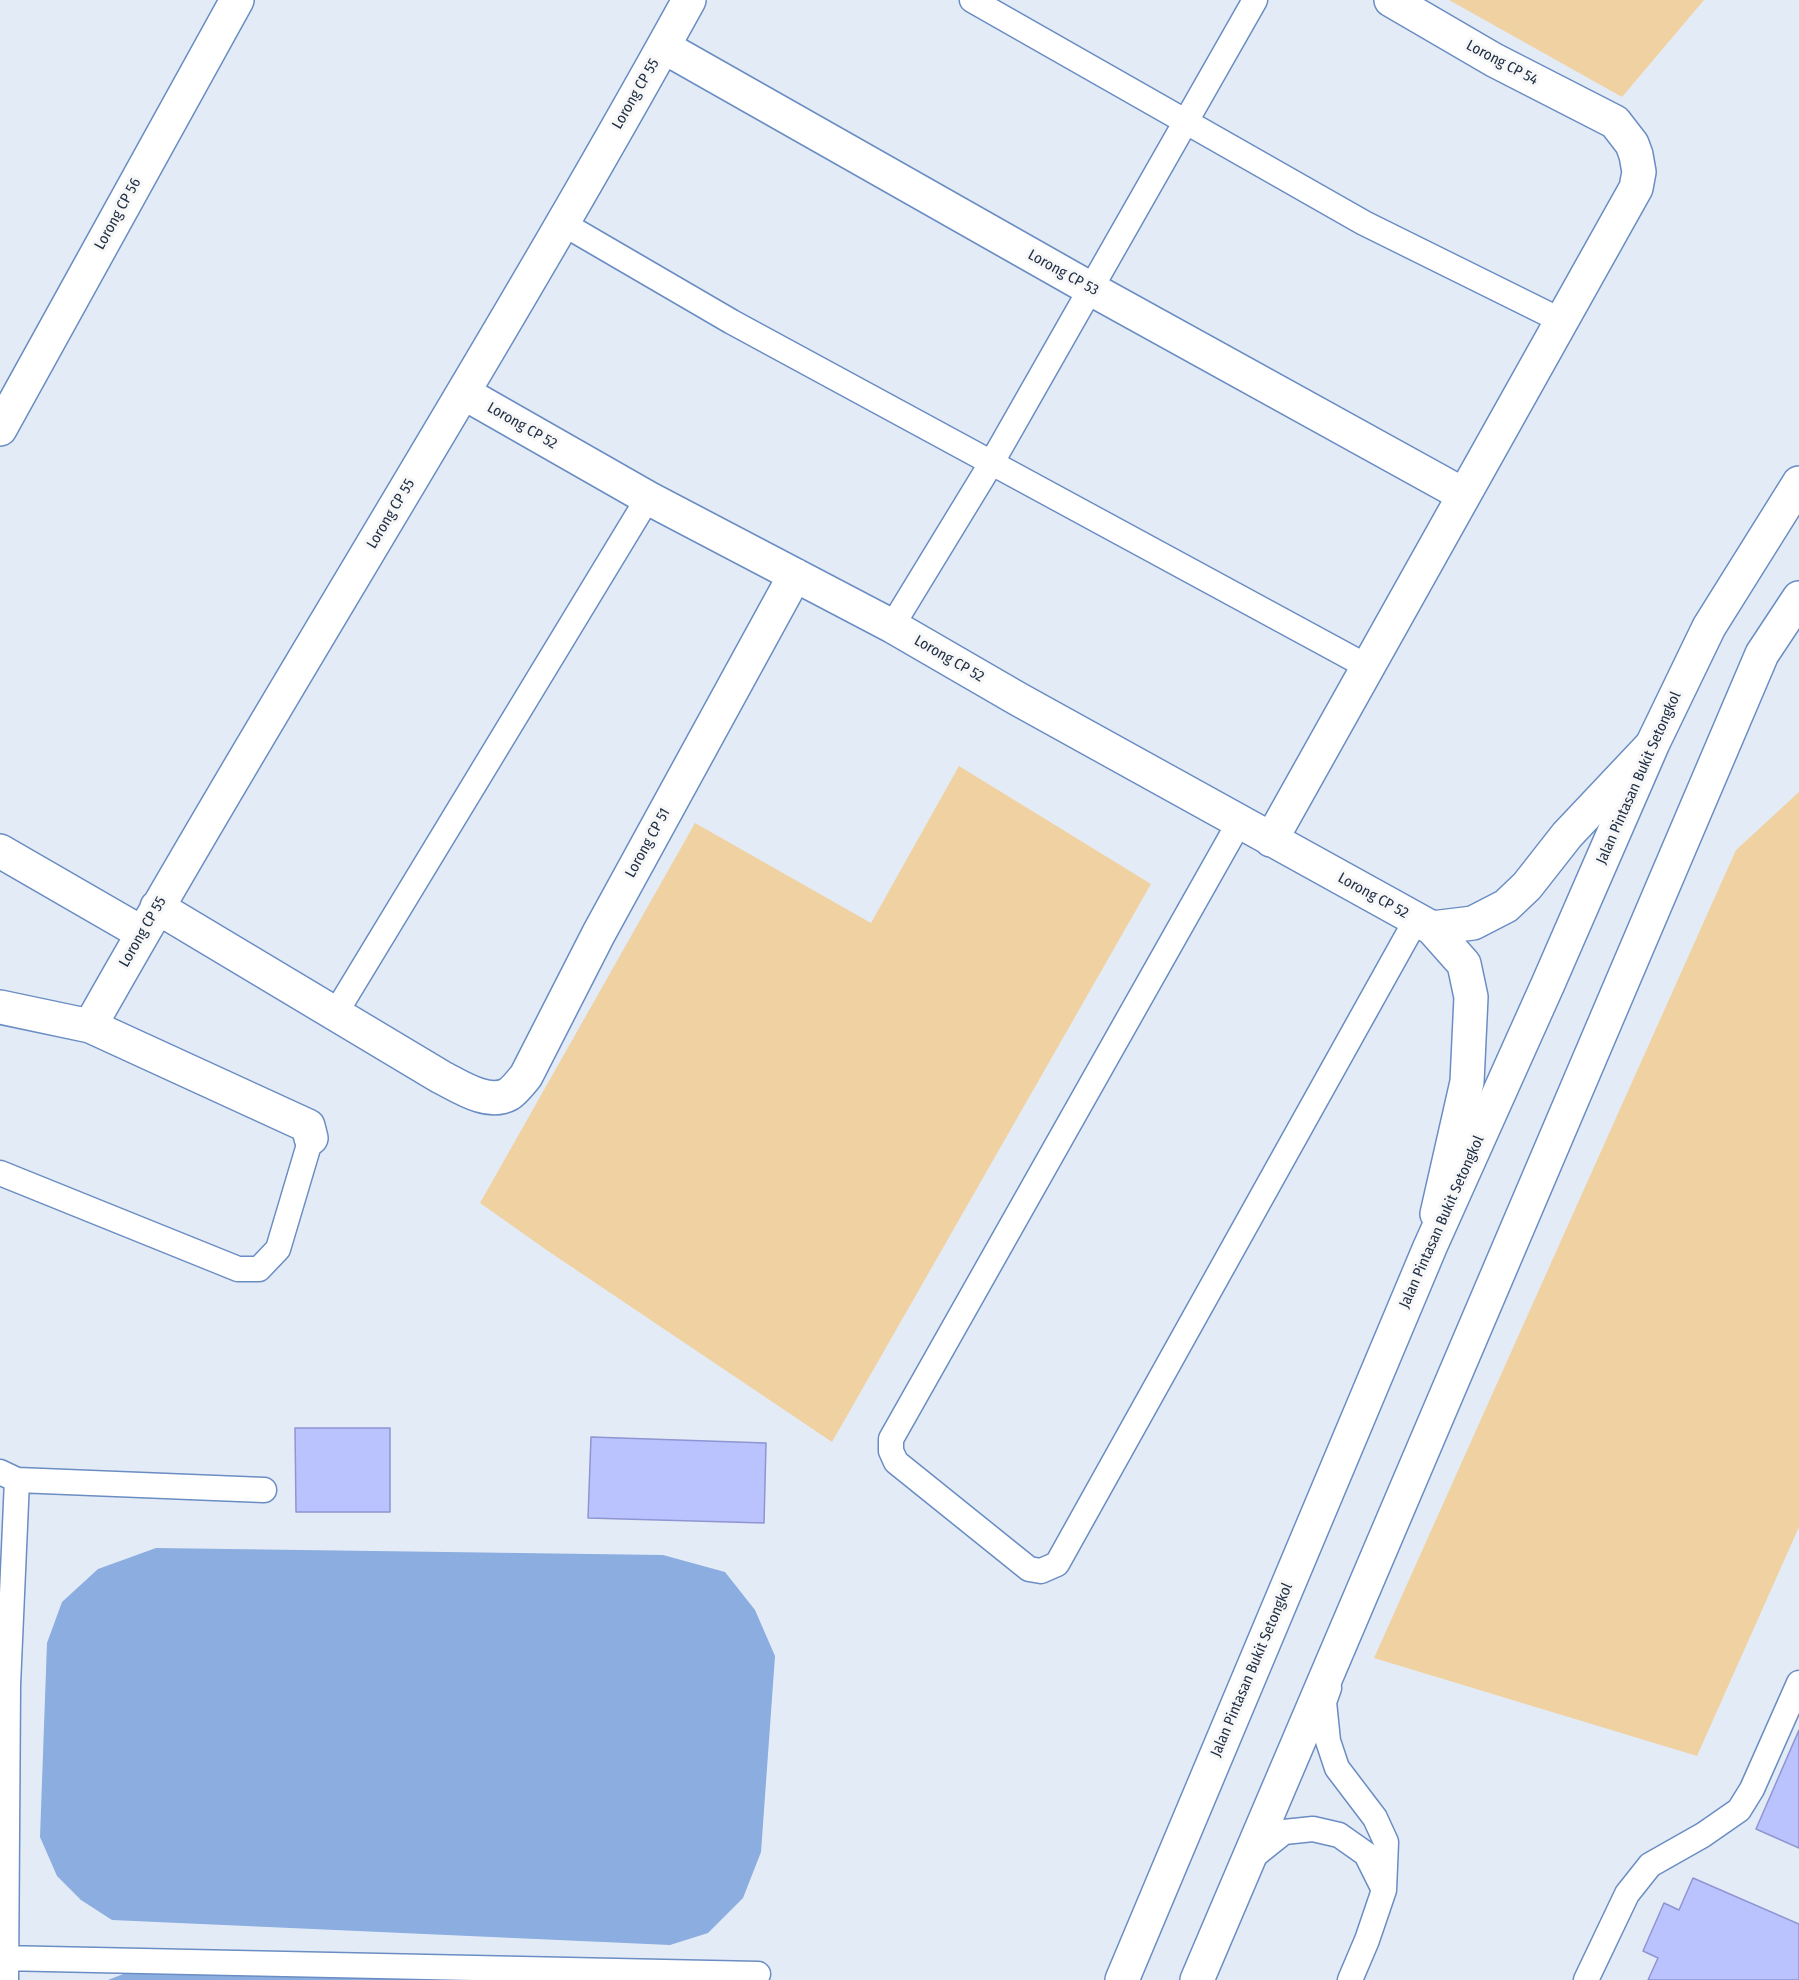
<!DOCTYPE html>
<style>
body{margin:0}
canvas{display:block;background:#e3ebf6}
</style>
<canvas width="1799" height="1980"></canvas>
<script>
const context = document.querySelector('canvas').getContext('2d');
context.lineJoin = 'round';
function fillPath(path, color) { context.fillStyle = color; context.fill(path, 'evenodd'); }
function stroke(path, color, width, dash) { context.strokeStyle = color; context.lineWidth = width; context.lineCap = dash ? 'butt' : 'round'; context.setLineDash(dash || []); context.stroke(path); }
function label(font, color, halo, rows, align = 'center') {
  context.font = font + ' "Fira Sans Condensed",sans-serif'; context.lineWidth = 6; context.setLineDash([]); context.textBaseline = 'middle'; context.strokeStyle = halo; context.fillStyle = color; for (const [text, x, y, turn = 0] of rows) {
    context.save(); context.translate(x, y); context.rotate((+turn || 0) * Math.PI / 180); context.textAlign = isNaN(turn) ? turn : align; if (halo) context.strokeText(text, 0, 0); context.fillText(text, 0, 0); context.restore();
  }
}
fillPath(new Path2D(`
 M1449,0H1704L1622,97Z
 M959,766L1151,884L832,1442L548,1251L480,1203L695,823L871,923Z
 M1799,792V1527L1697,1756L1374,1658L1736,850Z`), '#f0d2a2');
fillPath(new Path2D(`
 M156,1548L663,1555L725,1572L755,1610L775,1656L761,1852L743,1898L708,1933L670,1945L112,1920L81,1900L57,1876L40,1837L47,1643L62,1602L98,1569Z
 M136,1969L655,1980H108Z`), '#8bade0');
const building = new Path2D(`
 M295,1428H390V1512H296Z
 M591,1437L766,1443L764,1523L588,1518Z
 M1799,1730V1848L1756,1829Z
 M1693,1878L1799,1924V1980H1648L1658,1958L1643,1951L1664,1903L1679,1910Z`);
fillPath(building, '#bbc3fe');
stroke(building, '#8e95d2', 1.5);
const service = new Path2D(`
 M972,0L1364,223L1562,321
 M562,223L732,322L1368,667
 M892,626L992,462L1255,0
 M1240,821L891,1439V1451L896,1462L1029,1569L1041,1571L1057,1564L1416,920
 M335,1014L648,498
 M0,1173L238,1269H259L278,1249L311,1138
 M0,1472L17,1480L264,1490
 M1329,1688L1324,1702L1328,1741L1337,1768L1375,1818L1386,1842L1384,1890L1367,1940L1350,1980
 M1249,1860L1284,1832L1313,1829L1339,1835L1366,1854L1383,1888
 M0,1958L758,1974
 M6,1980L8,1685L17,1480
 M1586,1980L1627,1894L1650,1865L1703,1835L1739,1810L1752,1789L1799,1683`);
const minor = new Path2D(`
 M664,47L1091,289L1464,495
 M464,393L648,498L892,626L1018,699L1432,928L1464,964L1471,997L1467,1082L1437,1214
 M0,429L237,0
 M1271,840L1636,188L1639,172L1636,155L1632,144L1615,122L1494,60L1391,0
 M0,851L142,933
 M157,907L441,1077C459,1086 488,1106 509,1094C515,1090 521,1082 526,1076L599,933L795,575
 M1432,928L1473,923L1506,906L1527,886L1567,835L1651,746
 M0,1007L90,1026L308,1126L311,1138
 M90,1026C285,681 498,347 689,0`);
const secondary = new Path2D(`
 M1122,1980L1430,1247L1548,984L1653,743L1709,627L1799,483
 M1197,1980L1762,654L1799,598`);
stroke(service, '#6a8dc3', 27);
stroke(minor, '#6a8dc3', 36);
stroke(secondary, '#6a8dc3', 36);
stroke(service, '#fff', 24);
stroke(minor, '#fff', 33);
stroke(secondary, '#fff', 33);
label('15px', '#213046', '#f7f7f7', [
 ["Lorong CP 54",1502,63,28],
 ["Lorong CP 55",636,94,-60],
 ["Lorong CP 56",118,214,-61],
 ["Lorong CP 53",1063,273,29],
 ["Lorong CP 52",522,426,30],
 ["Lorong CP 55",391,514,-59],
 ["Lorong CP 52",949,659,30],
 ["Jalan Pintasan Bukit Setongkol",1639,778,-66],
 ["Lorong CP 51",648,843,-61],
 ["Lorong CP 52",1373,896,29],
 ["Lorong CP 55",143,932,-60],
 ["Jalan Pintasan Bukit Setongkol",1442,1222,-66],
 ["Jalan Pintasan Bukit Setongkol",1252,1670,-67]
]);
</script>
